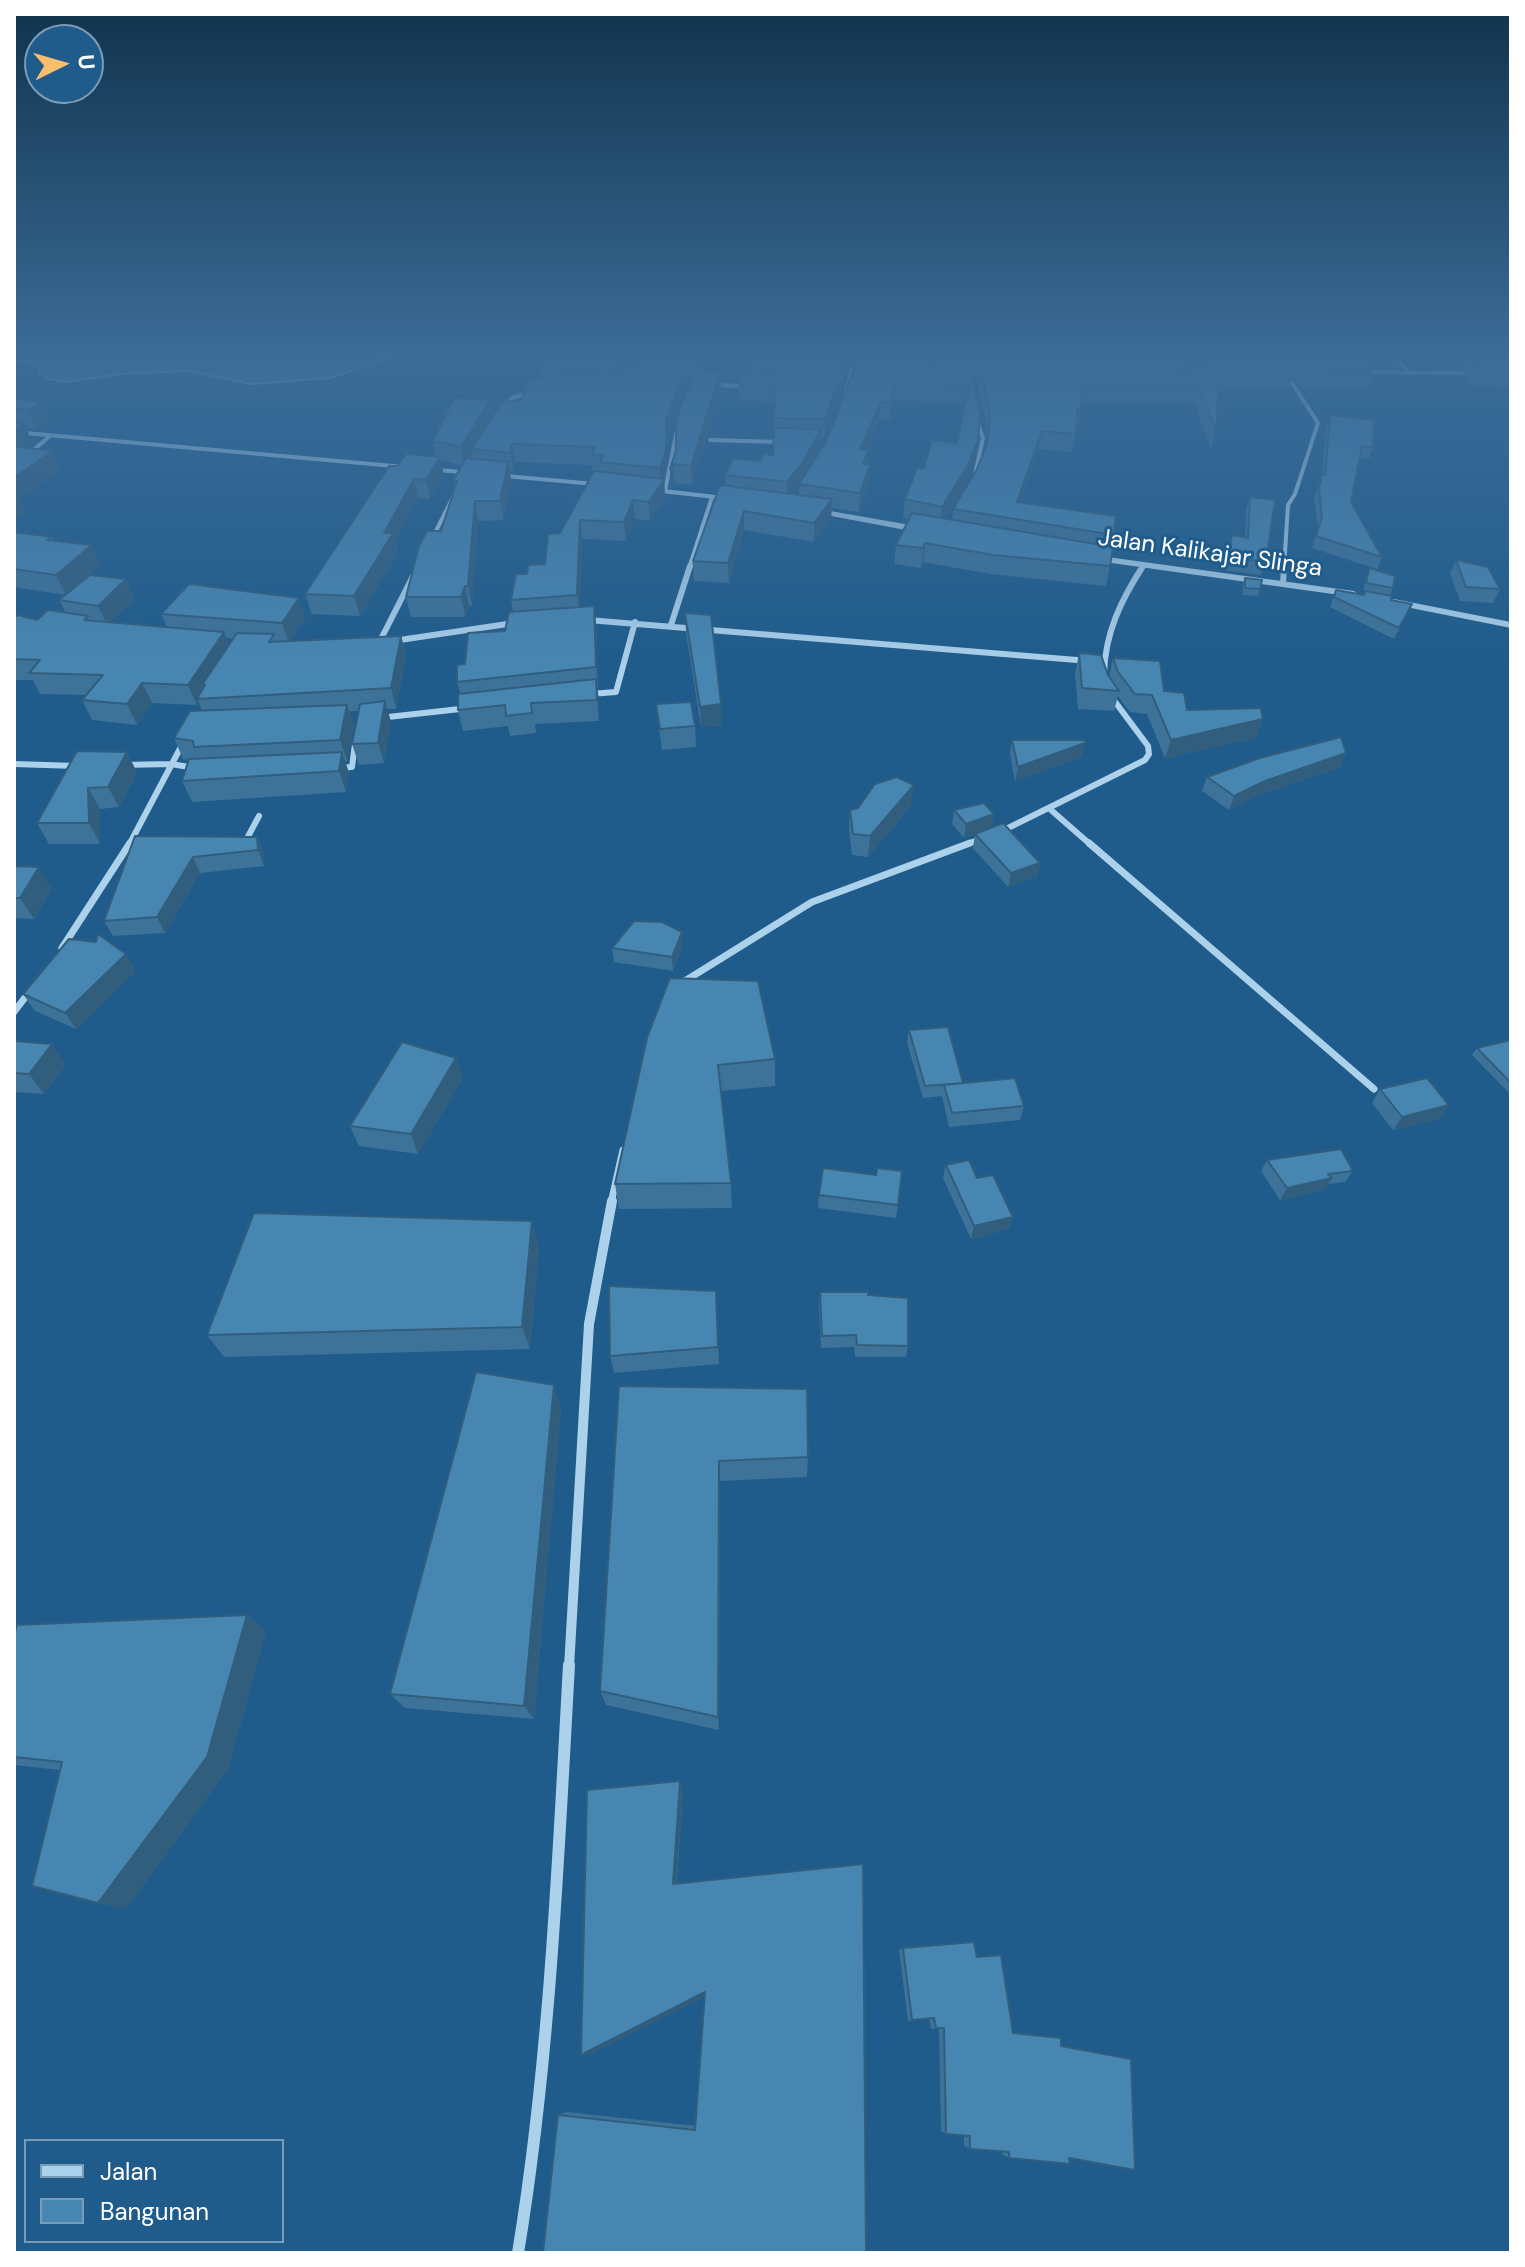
<!DOCTYPE html>
<style>
body{margin:0}
#map{position:relative;width:1525px;height:2267px;overflow:hidden;background:#1f5c8b;font-family:"DM Sans",sans-serif}
canvas{display:block}
.frame{position:absolute;inset:0;border:16px solid #fff;pointer-events:none}
.legend{position:absolute;left:24px;top:2139px;width:260px;height:104px;box-sizing:border-box;background:#1f5c8b;border:2px solid #799db9;margin:0;padding:10px 14px;list-style:none;font-size:24px;color:#fff}
.legend li{display:flex;align-items:center;gap:16px;height:40px}
.legend b{width:40px;border:2px solid #799db9}
.north{position:absolute;left:24px;top:24px;width:80px;height:80px;box-sizing:border-box;background:#1f5c8b;border:2px solid #799db9;border-radius:50%;rotate:85deg;font-size:22px;font-weight:700;line-height:32px;text-align:center;color:#fff}
.north::after{content:'';display:block;margin:auto;width:28px;height:36px;background:#f9be6c;clip-path:polygon(50% 0,100% 100%,50% 72%,0 100%)}
</style>
<div id="map">
<canvas width="1525" height="2267"></canvas>
<div class="frame"></div>
<ul class="legend">
<li><b style="height:10px;background:#acd1eb"></b>Jalan</li>
<li><b style="height:22px;background:#4886b2"></b>Bangunan</li>
</ul>
<div class="north">U</div>
</div>
<script>
const context = document.querySelector('canvas').getContext('2d');
context.lineJoin = 'round';
function fillPath(path, color) { context.fillStyle = color; context.fill(path, 'evenodd'); }
function stroke(path, color, width, dash) { context.strokeStyle = color; context.lineWidth = width; context.lineCap = dash ? 'butt' : 'round'; context.setLineDash(dash || []); context.stroke(path); }
function label(font, color, halo, rows, align = 'center') {
  context.font = font + ' "DM Sans",sans-serif'; context.lineWidth = 6; context.setLineDash([]); context.textBaseline = 'middle'; context.strokeStyle = halo; context.fillStyle = color; for (const [text, x, y, turn = 0] of rows) {
    context.save(); context.translate(x, y); context.rotate((+turn || 0) * Math.PI / 180); context.textAlign = isNaN(turn) ? turn : align; if (halo) context.strokeText(text, 0, 0); context.fillText(text, 0, 0); context.restore();
  }
}
const water = new Path2D(`
 M20,354H401L331,378L251,384L189,371L119,374L67,382L48,379L40,374L37,365L17,361Z`);
fillPath(water, '#527e9e');
stroke(water, '#9fceed', 2);
stroke(new Path2D(`
 M1391,354L1410,373
 M1364,372L1474,373
 M713,385L747,386
 M846,391L852,369L865,354
 M505,410L512,398L535,391
 M710,440L781,442
 M14,466L50,436
 M974,479L983,438L975,416
 M665,491L680,414
 M432,539L453,497
 M689,568L712,497
 M1142,568L1144,565
 M1284,568L1288,505L1295,494L1318,423L1287,375`), '#acd1eb', 4);
stroke(new Path2D(`
 M1283,584L1284,566
 M588,620L1089,661
 M671,625L690,566
 M393,641L514,623
 M379,643L413,576
 M1104,674C1105,633 1121,600 1143,566
 M590,694L616,692L635,622
 M379,718L469,708
 M14,764L77,766
 M122,765L171,764L195,768
 M337,768L352,767L355,744
 M1051,810L1091,845
 M1000,832L1145,760L1149,754L1148,746L1110,695
 M244,844L259,816
 M129,845L183,743
 M965,845L983,838`), '#acd1eb', 6);
stroke(new Path2D(`
 M1089,843L1374,1089
 M62,948L130,843
 M680,984L812,902L970,843
 M14,1012L30,991
 M611,1203L623,1150`), '#acd1eb', 7);
stroke(new Path2D(`
 M569,1667L589,1324L612,1201`), '#acd1eb', 10);
stroke(new Path2D(`
 M518,2253C550,2059 558,1861 569,1665`), '#acd1eb', 12);
fillPath(new Path2D(`
 M14,430L606,483L610,485L606,487L14,434Z
 M646,487L733,497L737,499L733,501L643,491L642,489Z
 M813,508L922,527L926,530L922,533L810,512L809,510Z
 M1093,555L1354,591L1358,594L1354,597L1090,560V556Z
 M1394,599L1511,622V628L1391,604V600Z`), '#acd1eb');
fillPath(new Path2D(`
 M587,354H709L706,362L705,372H720L721,390L692,485L674,483L671,488L670,469L676,450L692,379L685,378V388L667,437V467L664,479L665,498L650,521L635,519L626,541L582,539L580,607L594,606L596,626L598,688H597L599,721L535,724L536,733L510,736L508,726L463,731L458,710L460,693L457,682L465,664L505,631L513,612L511,600L527,574L545,564L560,533L593,473L592,465L515,462L513,471H510L511,481L504,520L478,521L472,606H469L465,617H411L406,597L441,531L455,488L453,481L462,466L441,460L444,476L430,499L418,498L395,540L398,552L360,616L312,614L305,594L397,466L436,456L433,441L491,400L493,415L520,402L540,378L539,368L583,362Z
 M754,354H861L848,366L842,387H839V397L824,438H820V448L812,464L827,440L862,358V354H1110L1153,357V354H1511V387L1472,386L1463,377L1468,367H1411L1400,357L1396,367L1372,366L1375,369L1368,387L1301,388L1293,376L1289,388L1218,390L1216,430L1211,449L1194,403H1082L1072,452L1038,449L1020,502L1114,535L1111,546L1110,566L1106,586L990,574L923,562L921,568L894,564L896,545L908,519L903,518L905,499L924,468L957,443L965,404L892,399L890,420H879L867,450L869,484L859,512L832,508L831,518L814,542L744,530L729,583L694,581L693,561L725,485V475L773,455L774,402L739,400V382L749,374V364ZM1195,362L1196,364H1204L1203,366L1193,371ZM972,380H980L978,391L988,431L987,446L977,469L953,509L952,519L945,518L966,484L976,459L978,440ZM799,486V495L793,494Z
 M14,389L22,399L50,420L36,429L26,428L32,442L24,448L61,470L18,500L25,513L14,520Z
 M1330,415L1373,447L1369,459L1359,457L1351,502L1382,557L1377,569L1312,548L1318,528L1314,499L1322,474L1326,426Z
 M1250,497L1266,562L1261,575L1224,570L1232,535L1245,537L1246,510Z
 M14,528L16,532L52,537L54,541L92,545L100,565L80,583L126,579L134,599L111,622L167,627L161,614L305,618L290,641L401,636L406,656L396,709H387L391,722L384,763L359,765L352,744L359,711H349L354,725L347,761H345L349,773L346,792L192,802L182,781L188,760L183,759L174,738L202,711L199,702L197,705L152,703L137,725L92,720L82,700L86,695L40,694L33,680H14V618L37,620L66,613L59,600L65,595L14,587ZM226,638L234,639L229,646Z
 M1456,560L1500,589L1493,603L1460,601L1450,573Z
 M1369,568L1393,588L1390,595L1363,590Z
 M1245,578L1260,589L1258,596L1243,595V585Z
 M1336,590L1363,595L1365,591L1391,600L1412,604L1394,639L1330,607Z
 M685,613L722,725L701,727L686,633Z
 M1079,653L1109,677L1113,658L1164,691L1187,710L1263,719L1256,738L1165,758L1147,714L1130,712L1118,696L1114,711L1078,709L1075,674Z
 M656,704L695,726L696,747L662,750Z
 M1012,740L1085,743L1082,757L1015,781L1010,754Z
 M127,752L137,773L119,807L100,809V844H49L37,823Z
 M1340,767L1259,795L1229,810L1202,791L1207,777Z
 M911,806L868,857L852,855L849,831L850,810Z
 M954,810L994,814L991,828L1040,863L1037,877L1008,887L973,848L975,834L983,831L964,838L952,824Z
 M135,836L257,837L264,853V866L200,873L165,933L113,936L104,921Z
 M14,866L52,888L34,919L14,918Z
 M683,946L673,971L614,962L612,948Z
 M136,971L76,1029L35,1011L23,994Z
 M909,1030L963,1083L1024,1106L1020,1120L949,1127L942,1096L923,1098L907,1042Z
 M647,1038L775,1059V1086L721,1091L731,1183L732,1208L619,1209L615,1184Z
 M1511,1040V1093L1510,1094L1472,1055L1477,1048Z
 M14,1041L66,1064L44,1094L14,1092Z
 M456,1058L463,1078L418,1154L359,1146L350,1126Z
 M1380,1089L1449,1105L1439,1119L1393,1130L1372,1103Z
 M1267,1160L1353,1171L1345,1182L1328,1184L1324,1190L1280,1200L1261,1171Z
 M946,1165L977,1178L1013,1217L1009,1229L971,1239L943,1178Z
 M819,1195L898,1205L896,1218L818,1208Z
 M539,1246L530,1349L224,1357L207,1335Z
 M716,1291L719,1364L614,1373L610,1356Z
 M820,1292L868,1295L908,1346L906,1357H855L854,1347L821,1348L819,1305Z
 M619,1386L808,1457L807,1477L720,1481L719,1730L606,1705L600,1691Z
 M561,1407L534,1719L405,1708L390,1694Z
 M247,1615L266,1631L228,1769L126,1909L98,1903L60,1770L14,1765V1636Z
 M680,1781L683,1791L677,1883L866,2253L558,2115L567,2112L696,2126L705,1996L589,2055Z
 M903,1948L977,1957L1069,2158H1009L1002,2154V2151L970,2149L964,2146V2136L946,2134L941,2131L939,2028L931,2029L929,2018L908,2021L899,1950Z`), '#3e7399');
fillPath(new Path2D(`
 M703,354H709L702,379V363Z
 M847,354H861L848,366L842,387L843,369Z
 M637,359L638,376L614,387L613,370L624,362Z
 M1196,359L1191,377L1180,382L1184,364Z
 M684,371L685,388L667,437V467L663,479H664L665,498L650,521L649,502L661,483L660,468L666,419Z
 M720,372L721,390L692,485L691,466Z
 M839,379V397L824,438L825,419Z
 M17,390L25,408L14,409V392Z
 M491,400L494,418L472,449L473,452L464,466L461,447Z
 M42,402L50,420L36,429L28,410Z
 M881,402L879,420L859,468L860,449Z
 M14,419L18,427L24,424L32,442L14,455Z
 M821,429L820,448L804,480L799,484V486L787,501V482Z
 M1042,431L1038,449L1014,521L1017,502Z
 M978,440L976,459L966,484L940,526L942,507Z
 M512,444L515,462L513,471L510,453Z
 M869,450L867,469L863,464Z
 M52,451L61,470L18,500L25,513L14,520V478Z
 M440,457L444,476L430,499L426,480Z
 M508,462L511,481L504,520L500,501Z
 M673,464L674,483L671,488L670,469Z
 M870,465L869,484L859,512L860,493Z
 M414,479L418,498L395,540L398,552L360,616L354,596L384,533Z
 M832,499L831,518L814,542V523Z
 M633,500L635,519L626,541L624,522Z
 M475,501L478,521L472,606L468,586Z
 M744,511V530L729,583L728,563Z
 M580,520L582,539L580,615L577,595Z
 M925,543L923,562L921,568L923,548Z
 M92,545L100,565L66,595L56,575Z
 M126,579L134,599L108,626L98,606Z
 M465,586L469,606L465,617L461,597Z
 M299,598L305,618L289,643L282,623Z
 M594,606L596,626L598,688L596,667Z
 M224,632L231,653L205,685H202L205,692L197,699L199,702L197,705L188,685Z
 M401,636L406,656L396,709L391,688Z
 M596,679L599,700V721L597,700Z
 M142,683L152,703L137,725L127,704Z
 M385,701L391,722L384,763L378,743Z
 M721,704L722,725L701,727L700,707Z
 M347,705L354,725L347,761L340,740Z
 M1263,719L1256,738L1165,758L1171,740Z
 M1085,743L1082,757L1015,781L1018,767Z
 M127,752L137,773L119,807L108,787Z
 M342,752L349,773L346,792L339,771Z
 M1346,753L1340,767L1259,795L1229,810L1234,796L1265,781Z
 M914,785L911,806L868,857L870,836Z
 M88,788L100,809V844L89,823Z
 M994,814L991,828L964,838L966,824Z
 M257,837L264,853V866L258,850Z
 M193,857L200,873L165,933L157,917Z
 M1040,863L1037,877L1008,887L1011,873Z
 M39,867L52,888L34,919L20,898Z
 M682,932L683,946L673,971L672,957Z
 M126,954L136,971L76,1029L65,1013Z
 M52,1044L66,1064L44,1094L29,1074Z
 M456,1058L463,1078L418,1154L411,1134Z
 M1449,1105L1439,1119L1393,1130L1402,1117Z
 M1332,1178L1324,1190L1280,1200L1287,1188Z
 M1013,1217L1009,1229L971,1239L974,1226Z
 M532,1221L539,1246L530,1349L522,1327Z
 M554,1385L561,1407L534,1719L524,1706Z
 M719,1461L720,1481L719,1730L718,1717Z
 M247,1615L266,1631L228,1769L126,1909L98,1903Z
 M680,1781L683,1791L676,1891L673,1884Z
 M705,1992L708,1995L589,2055H581Z`), '#325e7d');
const building = new Path2D(`
 M587,354H705L702,363L637,359L624,362L613,370L539,368L543,361L583,362Z
 M754,354H847L843,369L749,364Z
 M897,354H1110L1161,357V354H1193L1196,359L1184,364H1018L935,360Z
 M1206,356L1286,357L1295,370L1219,372L1216,430L1198,385H1082L1081,410L1077,409L1076,434L1042,431L1017,502L1116,516L1114,535L953,509L977,469L988,442L990,413L981,373L1186,374L1206,365Z
 M858,358L971,372L980,414L978,440L968,465L942,507L905,499L917,468H924L932,440L957,443L969,386L894,381L892,402H881L860,449L869,450L863,464L870,465L860,493L799,484L827,440Z
 M1298,358H1365L1375,369L1307,370Z
 M1471,360H1511V369L1479,368Z
 M637,368L684,371L666,419V449L660,468L600,462L603,455L591,454L595,447L512,444L510,453L472,449L502,401L520,402L530,379L561,376L614,379L628,370Z
 M695,371L720,372L691,466L673,464L670,469L676,450V420Z
 M743,374L839,379L825,419L774,418L775,384L739,382Z
 M14,398L42,402L28,410L14,409Z
 M454,398L491,400L461,447L433,441Z
 M1330,415L1374,420L1373,447L1362,446L1351,502L1382,557L1316,536L1322,516L1319,488L1322,474L1325,475Z
 M14,423L24,424L14,430Z
 M774,428L821,429L804,461L787,482L725,475L733,458L760,461L764,454L773,455Z
 M14,446L52,451L14,478Z
 M406,454L440,457L426,480L414,479L384,533H393L354,596L305,594L389,466H397Z
 M466,458L508,462L500,501H475L468,586H465L461,597H406L419,546L427,531H441L457,481H453Z
 M594,471L664,479L649,502L633,500L624,522L580,520L577,595L511,600L516,574H527L528,565L545,564L548,534L560,533Z
 M720,485L832,499L814,523L744,511L728,563L693,561Z
 M1250,497L1275,500L1266,562L1228,557L1232,535L1248,538Z
 M912,513L1113,547L1110,566L993,555L925,543L923,548L896,545Z
 M14,532L52,537L47,540L92,545L56,575L14,569Z
 M1456,560L1488,567L1500,589L1466,587Z
 M1369,568L1395,576L1393,588L1366,583Z
 M90,575L126,579L98,606L59,600Z
 M1245,578L1262,580L1260,589L1245,588Z
 M189,584L299,598L282,623L161,614Z
 M1336,590L1364,595L1365,591L1392,596L1391,600L1412,604L1399,628L1334,597Z
 M594,606L596,667L457,682V665L465,664L468,633L505,631L509,612Z
 M48,610L88,616L84,620L224,632L188,685L142,683L127,704L82,700L103,675L29,673L40,660L14,659V618L18,615L37,620Z
 M685,613L711,615L721,704L700,707Z
 M237,633L274,634L269,642L401,636L391,688L197,699L205,685H202Z
 M1079,653L1101,655L1108,675L1119,691L1082,688Z
 M1113,658L1160,661L1164,691L1184,693L1187,710L1261,708L1263,719L1171,740L1152,695L1135,694L1118,672Z
 M596,679L597,700L531,703L532,713L506,716L505,705L458,710V694Z
 M385,701L378,743L352,744L360,704Z
 M691,702L695,726L660,729L656,704Z
 M347,705L340,740L194,747L193,741L174,738L190,711Z
 M1341,737L1346,753L1265,781L1234,796L1207,777L1260,758Z
 M1012,740H1085V743L1018,767Z
 M77,751L127,752L108,787L88,788L89,823H37Z
 M342,752L339,771L182,781L189,759Z
 M897,777L914,785L870,836L853,834L850,810L858,808L875,784Z
 M984,803L994,814L966,824L954,810Z
 M1003,823L1040,863L1011,873L975,834Z
 M135,836L257,837L258,850L193,857L157,917L104,921Z
 M14,866L39,867L20,898H14Z
 M634,921L662,922L682,932L672,957L612,948Z
 M98,934L126,954L65,1013L23,994L69,939L96,942Z
 M670,978L758,981L775,1059L718,1065L731,1183L615,1184L647,1038Z
 M948,1027L963,1083L925,1086L909,1030Z
 M1511,1040V1083L1477,1048Z
 M14,1041L52,1044L29,1074L14,1073Z
 M402,1042L456,1058L411,1134L350,1126Z
 M1015,1078L1024,1106L952,1113L944,1085Z
 M1427,1078L1449,1105L1402,1117L1380,1089Z
 M1341,1149L1353,1171L1328,1174L1332,1178L1287,1188L1267,1160Z
 M969,1160L977,1178L993,1175L1013,1217L974,1226L946,1165Z
 M823,1168L876,1175L877,1168L902,1171L898,1205L819,1195Z
 M254,1213L532,1221L522,1327L207,1335Z
 M609,1286L716,1291L718,1347L610,1356Z
 M820,1292H868V1295L908,1298V1346L857,1345L856,1335L822,1336Z
 M476,1372L554,1385L524,1706L390,1694Z
 M619,1386L807,1389L808,1457L719,1461L718,1717L600,1691Z
 M247,1615L207,1757L98,1903L32,1886L62,1762L14,1757V1636L17,1625Z
 M680,1781L673,1884L863,1864L866,2253H543L558,2115L695,2130L705,1992L581,2055L587,1790Z
 M974,1942L977,1957L1001,1955L1013,2033L1061,2038V2046L1131,2059L1135,2170L1069,2158L1070,2164L1009,2158V2152L970,2149V2136L946,2134L944,2028H936L934,2018L912,2020L903,1948Z`);
fillPath(building, '#4886b2');
stroke(building, '#325e7d', 2);
const sky = context.createLinearGradient(0, 0, 0, 671);
sky.addColorStop(0, '#11334c');
sky.addColorStop(0.53, '#3c6c98');
sky.addColorStop(1, '#3c6c9800');
context.fillStyle = sky;
context.fillRect(0, 0, 1525, 671);
label('24px', '#fff', '#1f5c8b', [
 ["Jalan Kalikajar Slinga",1210,554,8]
]);
</script>
